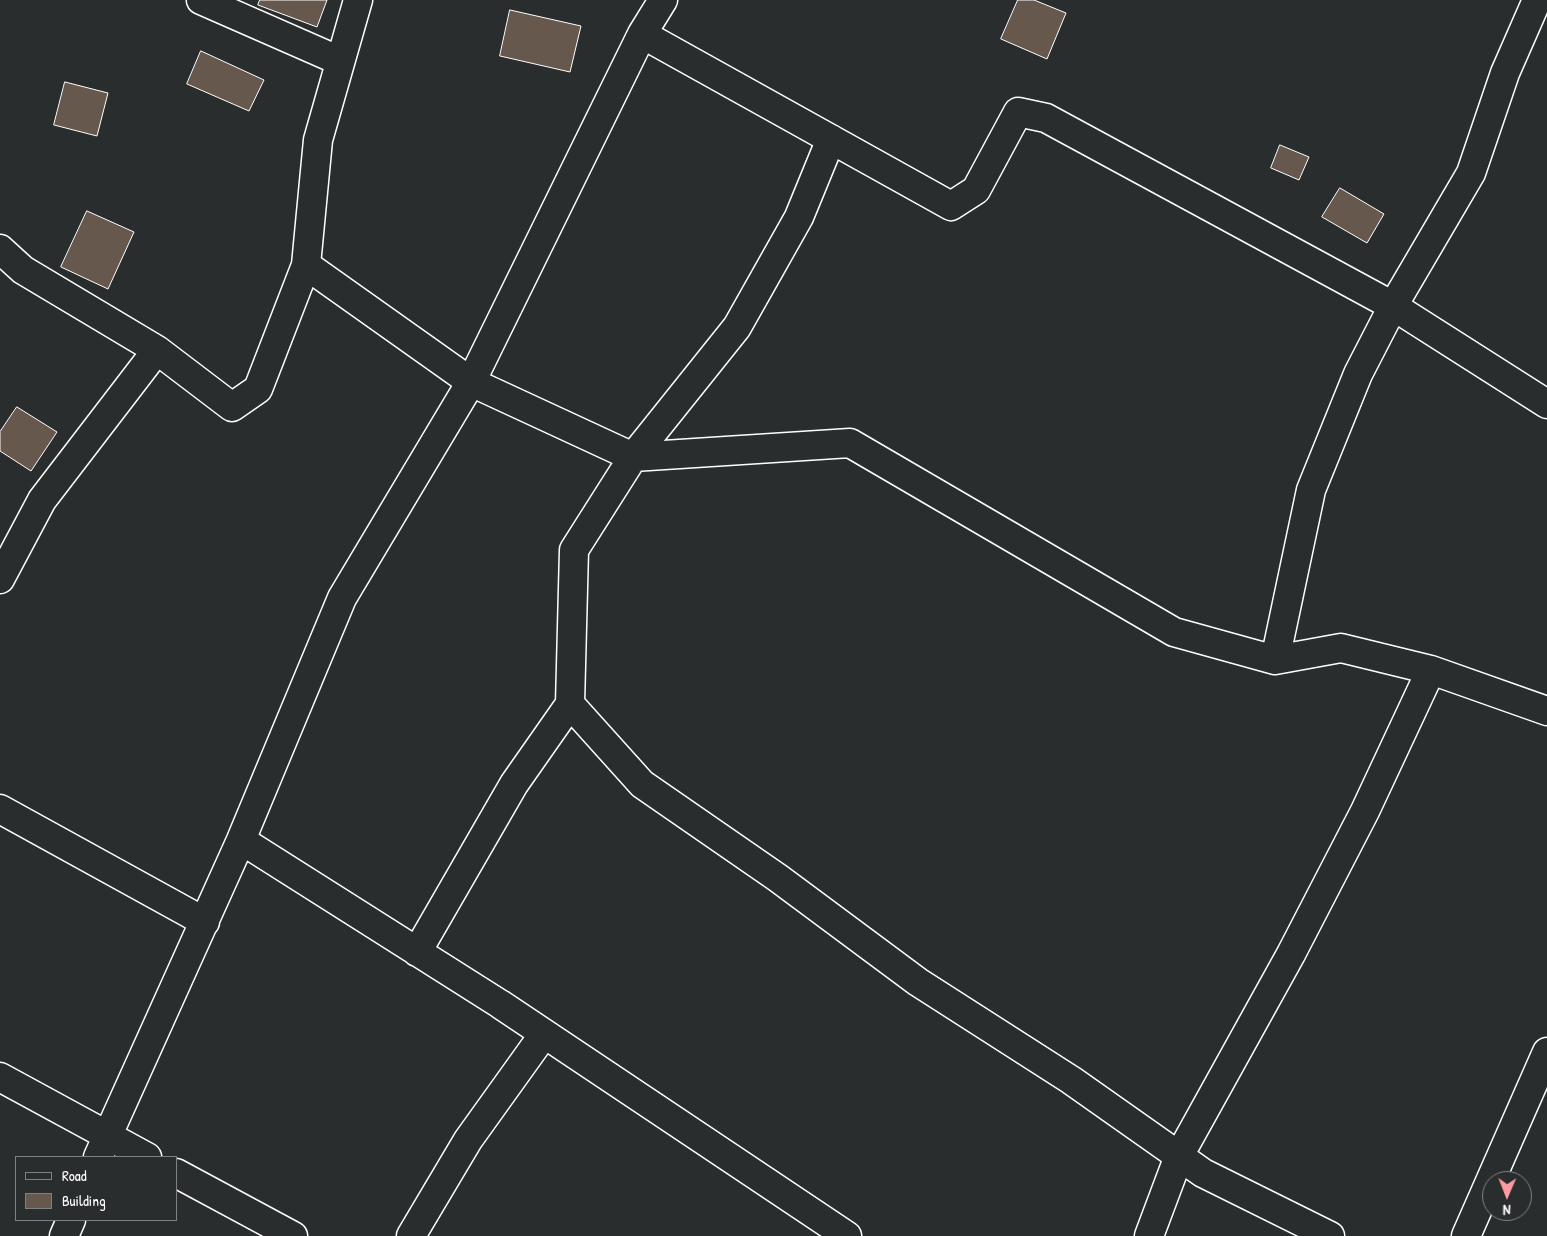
<!DOCTYPE html>
<style>
body{margin:0}
#map{position:relative;width:1547px;height:1236px;overflow:hidden;background:#2a2d2e;font-family:"Patrick Hand",sans-serif}
canvas{display:block}
.legend{position:absolute;left:15px;top:1156px;width:162px;height:65px;box-sizing:border-box;background:#2a2d2e;border:1px solid #7f8182;margin:0;padding:6px 9px;list-style:none;font-size:15px;color:#fff}
.legend li{display:flex;align-items:center;gap:10px;height:25px}
.legend b{width:25px;border:1px solid #7f8182}
.north{position:absolute;left:1482px;top:1171px;width:50px;height:50px;box-sizing:border-box;background:#2a2d2e;border:1px solid #7f8182;border-radius:50%;rotate:181deg;font-size:14px;font-weight:700;line-height:20px;text-align:center;color:#fff}
.north::after{content:'';display:block;margin:auto;width:18px;height:22px;background:#ff9aa2;clip-path:polygon(50% 0,100% 100%,50% 72%,0 100%)}
</style>
<div id="map">
<canvas width="1547" height="1236"></canvas>
<ul class="legend">
<li><b style="height:6px;background:#2a2d2e"></b>Road</li>
<li><b style="height:14px;background:#66584d"></b>Building</li>
</ul>
<div class="north">N</div>
</div>
<script>
const context = document.querySelector('canvas').getContext('2d');
context.lineJoin = 'round';
function fillPath(path, color) { context.fillStyle = color; context.fill(path, 'evenodd'); }
function stroke(path, color, width, dash) { context.strokeStyle = color; context.lineWidth = width; context.lineCap = dash ? 'butt' : 'round'; context.setLineDash(dash || []); context.stroke(path); }
const building = new Path2D(`
 M260,0H327L317,27L258,5Z
 M1018,0H1034L1066,13L1047,59L1001,39Z
 M510,10L581,26L570,72L500,56Z
 M201,51L264,80L249,111L187,84Z
 M65,82L108,93L97,136L54,125Z
 M1280,145L1309,157L1299,180L1271,168Z
 M1340,188L1384,214L1367,243L1322,217Z
 M87,211L134,232L108,289L61,267Z
 M17,407L57,432L31,471L0,451V432Z`);
fillPath(building, '#66584d');
stroke(building, '#fff', 1);
const minor = new Path2D(`
 M201,0L340,61
 M358,0L318,140L306,265L471,382L633,457L850,443L1174,632L1275,660L1341,648L1431,670L1547,711
 M642,34L951,206L976,190L1018,112L1046,118L1393,306L1547,404
 M831,139L799,217L737,327L633,457L574,550L570,704L642,784L778,878L918,982L1071,1080L1203,1173L1330,1236
 M0,249L23,270L157,350L232,407L258,389L306,265
 M0,579L42,500L157,350
 M1275,660L1311,490L1358,374L1393,306L1471,173L1505,73L1537,0
 M0,809L205,922
 M241,840L500,1004L847,1236
 M417,952L514,784L570,704
 M0,1077L147,1157
 M98,1157L241,840L342,598L471,382L642,34L663,0
 M176,1173L293,1236
 M64,1236L71,1220
 M411,1236L468,1140L544,1034
 M1149,1236L1179,1156L1291,954L1365,811L1431,670`);
const trunk = new Path2D(`
 M1466,1236L1547,1052`);
stroke(minor, '#fff', 31);
stroke(trunk, '#fff', 31);
stroke(minor, '#2a2d2e', 28);
stroke(trunk, '#2a2d2e', 28);
</script>
